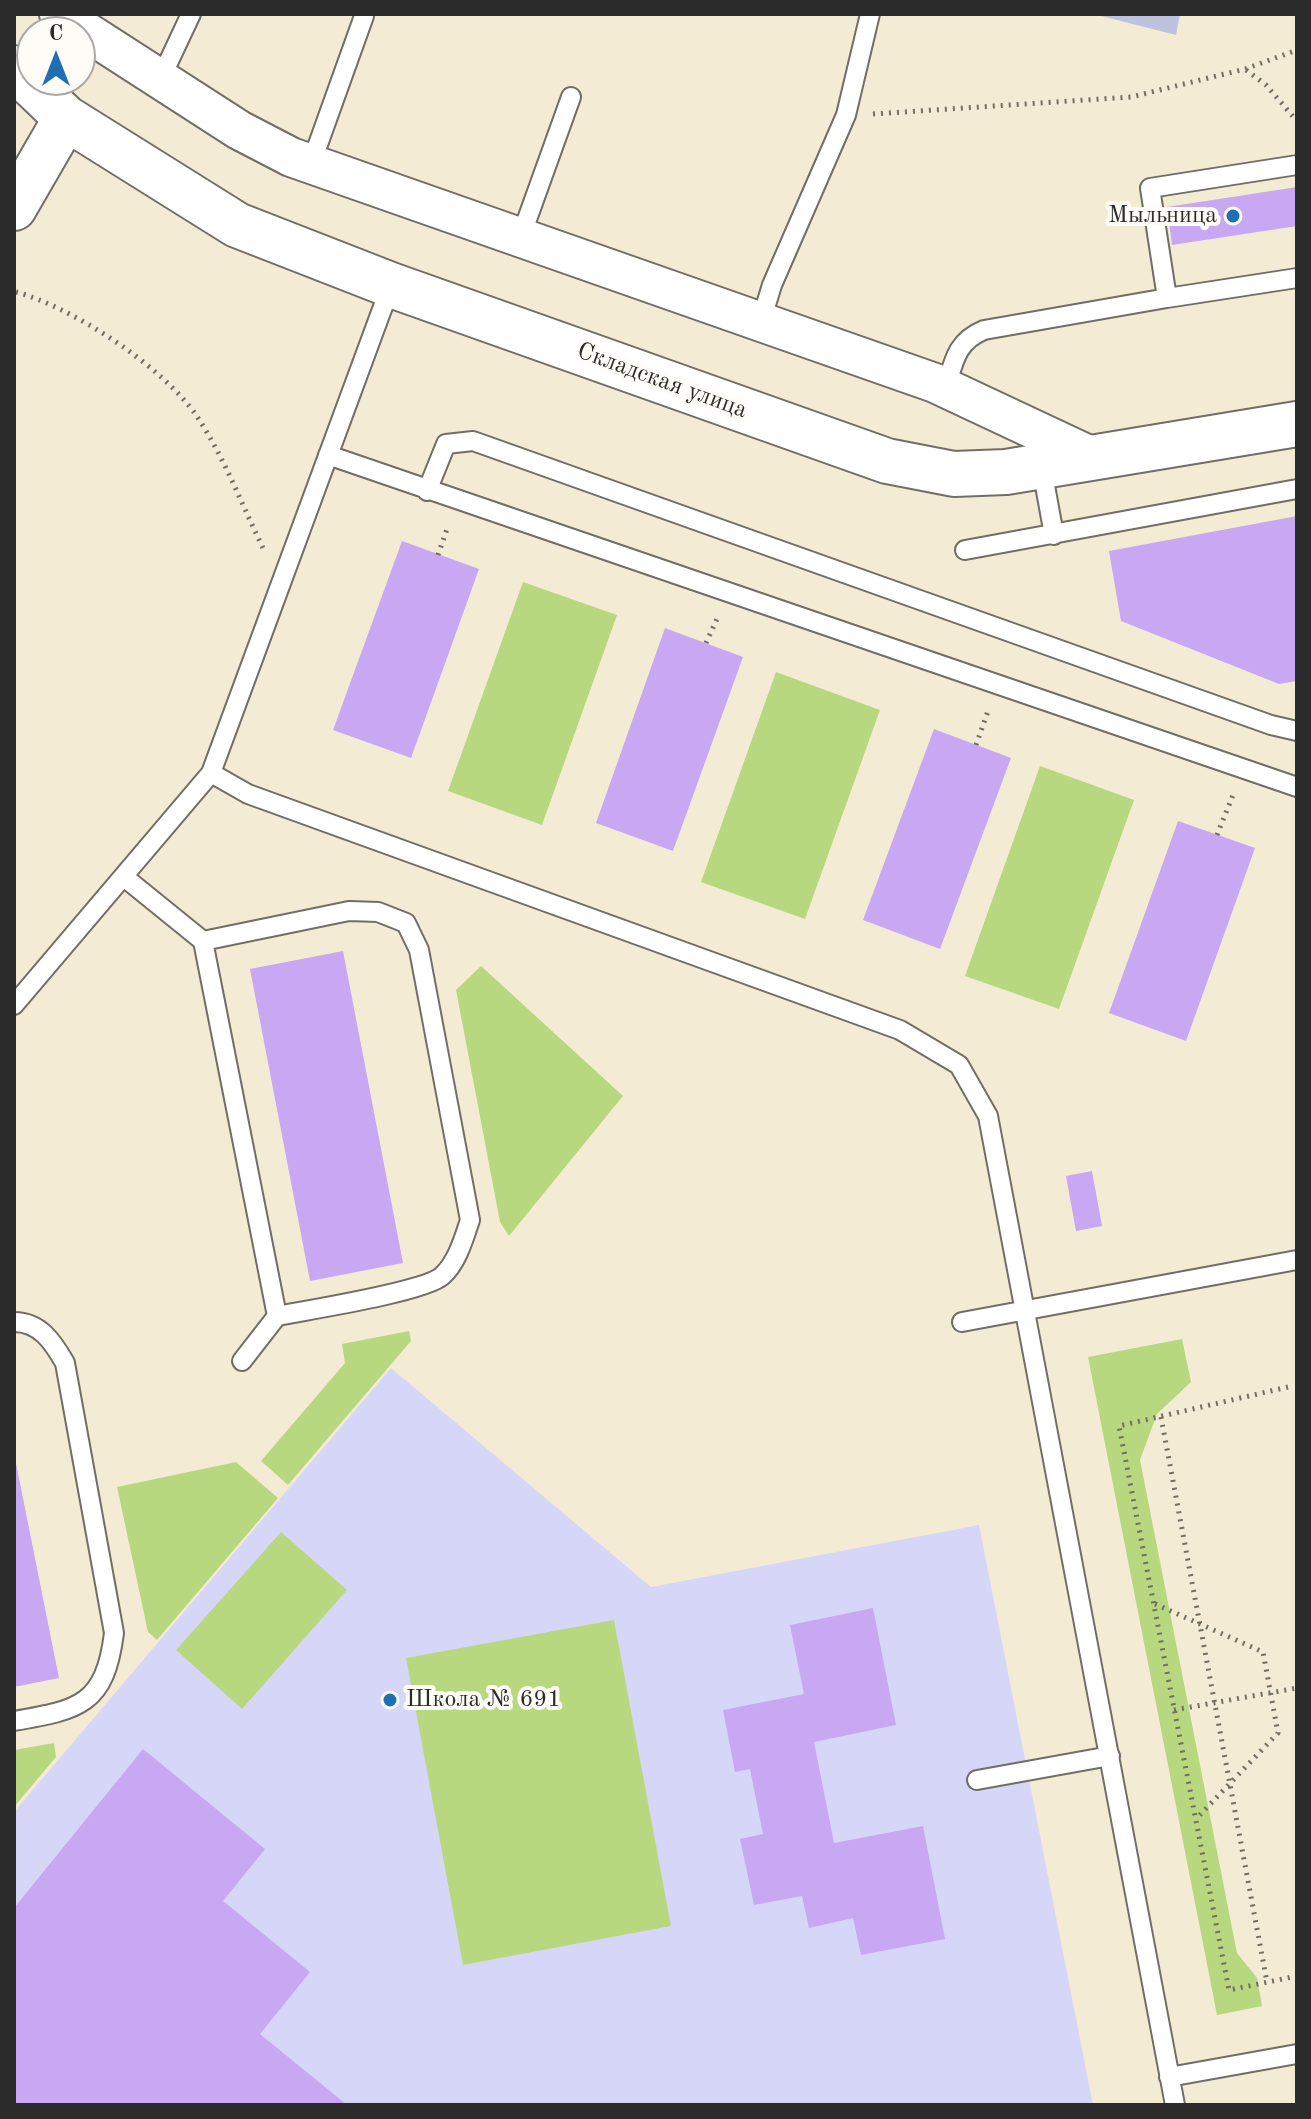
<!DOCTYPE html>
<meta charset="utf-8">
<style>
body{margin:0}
#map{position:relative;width:1311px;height:2119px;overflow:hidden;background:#f4ebd5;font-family:"Old Standard TT",serif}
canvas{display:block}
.frame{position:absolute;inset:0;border:16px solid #2b2b2b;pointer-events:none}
.north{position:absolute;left:16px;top:16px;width:80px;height:80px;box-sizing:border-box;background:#fdfcf7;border:2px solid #a9a8a5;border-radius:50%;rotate:0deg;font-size:22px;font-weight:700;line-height:32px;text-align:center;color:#2b2b2b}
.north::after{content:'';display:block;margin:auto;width:28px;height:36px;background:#1f6fb2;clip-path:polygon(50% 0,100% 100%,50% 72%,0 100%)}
</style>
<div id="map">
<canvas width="1311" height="2119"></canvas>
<div class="frame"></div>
<div class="north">С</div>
</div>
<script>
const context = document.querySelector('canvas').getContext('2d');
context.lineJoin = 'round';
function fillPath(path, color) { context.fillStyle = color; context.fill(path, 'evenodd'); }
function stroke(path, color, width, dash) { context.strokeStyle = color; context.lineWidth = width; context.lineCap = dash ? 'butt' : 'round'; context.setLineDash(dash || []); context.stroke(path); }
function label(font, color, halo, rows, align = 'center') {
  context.font = font + ' "Old Standard TT",serif'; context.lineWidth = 8; context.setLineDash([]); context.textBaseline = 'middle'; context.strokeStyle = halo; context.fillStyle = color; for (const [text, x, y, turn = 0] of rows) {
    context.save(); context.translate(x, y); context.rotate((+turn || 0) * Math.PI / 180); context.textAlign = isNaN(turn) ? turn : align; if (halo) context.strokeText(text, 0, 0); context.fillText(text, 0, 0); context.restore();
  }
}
fillPath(new Path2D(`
 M391,1368L651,1587L979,1525L1093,2105H14V1812Z`), '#d6d7f8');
fillPath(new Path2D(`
 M1093,14H1180L1176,35Z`), '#bec2dd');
fillPath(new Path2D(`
 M523,582L617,615L542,825L448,791Z
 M776,672L880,710L805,919L701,882Z
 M1040,766L1134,800L1059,1009L965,976Z
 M481,966L623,1096L509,1236L500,1222L456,990Z
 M409,1331L411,1341L288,1485L261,1461L345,1363L342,1344Z
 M1182,1339L1191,1382L1157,1414L1140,1460L1237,1953L1257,1978L1262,2006L1217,2015L1088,1357Z
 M236,1462L278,1498L157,1640L148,1632L117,1487Z
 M281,1532L347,1590L242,1709L176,1650Z
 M614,1620L671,1926L463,1965L406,1658Z
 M54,1743L56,1757L14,1807V1750Z`), '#b8d87f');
fillPath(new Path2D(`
 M1297,187V226L1172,245L1167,207Z
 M1297,516V681L1279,684L1121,621L1109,551Z
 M402,541L479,569L411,758L333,730Z
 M665,628L743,657L673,851L596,823Z
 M934,729L1011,758L940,949L863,920Z
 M1178,821L1255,848L1186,1041L1109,1013Z
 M343,951L403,1263L310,1281L250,969Z
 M1092,1171L1102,1226L1076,1231L1066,1176Z
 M14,1453L59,1678L14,1687Z
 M873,1608L896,1725L814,1742L834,1843L923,1826L945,1939L861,1955L853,1918L809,1928L802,1896L754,1905L740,1839L763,1834L750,1769L735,1772L723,1710L804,1694L790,1625Z
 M143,1749L265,1849L223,1901L310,1972L260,2034L347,2105H14V1908Z`), '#c8a8f3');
const lane = new Path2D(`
 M160,80L191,14
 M311,164L364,16
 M1297,165L1150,188L1167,298L1297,278
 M520,239L571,97
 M761,321L772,285L846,115L870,14
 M946,387C954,360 957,341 984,330L1167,298
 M328,455L1297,787
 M1042,469L1054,535
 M427,491L446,444L473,441L1271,725L1297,731
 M965,550L1297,489
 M211,773L248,794L900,1030L959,1065L988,1116L1175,2105
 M124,877L203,941L349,911L378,912L406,923L419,950L470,1220C464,1238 457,1263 442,1276C424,1292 307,1310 277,1316L242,1361
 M203,941L277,1316
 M14,1005L211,773L391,285
 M14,1322C40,1322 53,1342 65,1363L114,1633C105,1705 79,1710 14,1721
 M962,1322L1297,1260
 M977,1780L1110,1756
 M1169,2077L1297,2054`);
const street = new Path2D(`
 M59,14L239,130L291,157L935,383L1097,459`);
const secondary = new Path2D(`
 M14,68L66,118L237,225L391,285L887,461L954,474L1006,472L1297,424
 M14,208L66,118`);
stroke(lane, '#716e66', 22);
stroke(street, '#716e66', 42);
stroke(secondary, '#716e66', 48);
stroke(new Path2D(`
 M1246,70L1266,85L1297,121
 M873,114L1131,97L1245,69L1297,50
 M16,292C72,307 162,366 196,415C225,458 242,506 265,552
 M438,555L448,526
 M706,643L717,619
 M976,745L988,711
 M1217,835L1233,795L1229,794
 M1288,1387L1119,1426L1229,1990L1297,1976
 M1161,1417L1267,1982
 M1155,1604L1263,1652L1278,1733L1196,1819
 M1174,1710L1297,1688`), '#716e66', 5, [2, 6]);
stroke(lane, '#fff', 18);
stroke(street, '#fff', 38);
stroke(secondary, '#fff', 44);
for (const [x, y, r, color] of [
 [1233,216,8,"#1f6fb2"],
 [390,1700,8,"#1f6fb2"]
]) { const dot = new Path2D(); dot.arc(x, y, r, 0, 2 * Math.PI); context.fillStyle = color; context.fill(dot); stroke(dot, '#fdfcf7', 3); }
label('24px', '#2b2b2b', '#fdfcf7', [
 ["Мыльница",1217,216],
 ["Школа № 691",406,1700,"left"]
], 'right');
label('24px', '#2b2b2b', '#fdfcf7', [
 ["Складская улица",662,381,20]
]);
</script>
